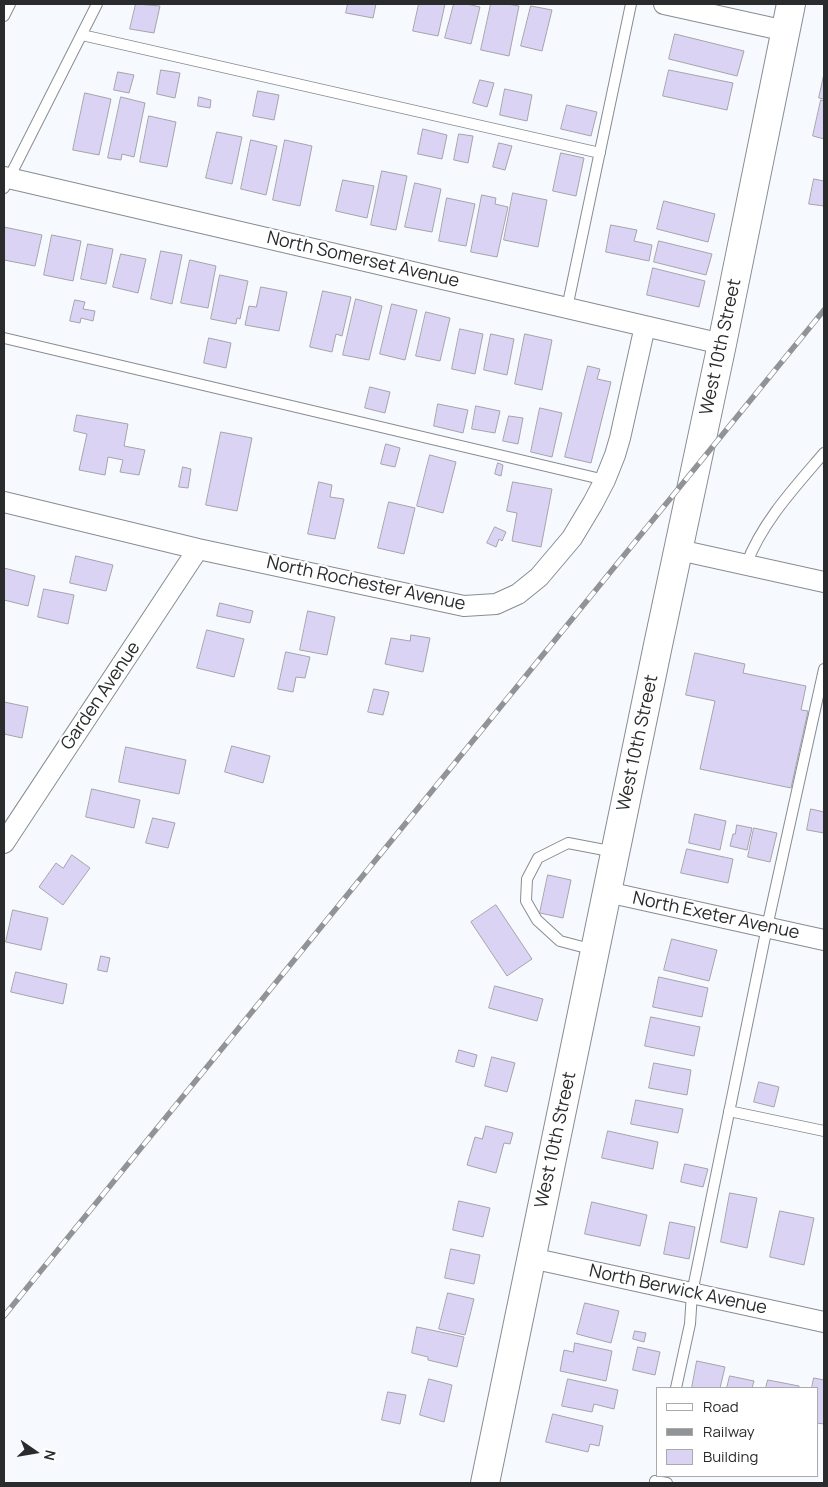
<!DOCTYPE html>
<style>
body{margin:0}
#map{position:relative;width:828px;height:1487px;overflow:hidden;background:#f6fafe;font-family:Manrope,sans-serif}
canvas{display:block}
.frame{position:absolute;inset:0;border:5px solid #292b2d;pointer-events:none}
.legend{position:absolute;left:656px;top:1387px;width:162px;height:90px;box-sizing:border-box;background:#fff;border:1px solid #a9aaab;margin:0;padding:6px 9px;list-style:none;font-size:15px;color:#292b2d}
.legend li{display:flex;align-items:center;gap:10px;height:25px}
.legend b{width:25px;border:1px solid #a9aaab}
.north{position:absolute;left:10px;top:1427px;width:50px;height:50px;-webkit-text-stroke:4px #fff;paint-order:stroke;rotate:103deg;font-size:14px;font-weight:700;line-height:20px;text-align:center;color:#292b2d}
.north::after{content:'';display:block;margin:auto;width:18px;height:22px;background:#292b2d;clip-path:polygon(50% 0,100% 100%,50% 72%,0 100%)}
</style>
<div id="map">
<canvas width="828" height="1487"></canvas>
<div class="frame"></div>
<ul class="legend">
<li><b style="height:6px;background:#fff"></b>Road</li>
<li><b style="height:6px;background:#919497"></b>Railway</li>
<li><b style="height:14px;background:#dbd3f4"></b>Building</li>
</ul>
<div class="north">N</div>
</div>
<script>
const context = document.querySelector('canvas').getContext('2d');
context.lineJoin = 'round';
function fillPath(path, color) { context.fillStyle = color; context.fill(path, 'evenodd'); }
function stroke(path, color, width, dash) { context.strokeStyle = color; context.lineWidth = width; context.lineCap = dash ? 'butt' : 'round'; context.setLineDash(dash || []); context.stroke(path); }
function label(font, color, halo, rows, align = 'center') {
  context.font = font + ' Manrope,sans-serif'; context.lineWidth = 4.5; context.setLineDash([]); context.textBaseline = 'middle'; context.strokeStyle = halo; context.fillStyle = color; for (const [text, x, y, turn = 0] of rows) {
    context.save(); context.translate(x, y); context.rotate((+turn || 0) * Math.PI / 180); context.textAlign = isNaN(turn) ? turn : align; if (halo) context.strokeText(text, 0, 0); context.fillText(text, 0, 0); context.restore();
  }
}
const building = new Path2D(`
 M136,4L160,6L154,33L130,29Z
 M348,4H376L373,18L346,13Z
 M419,4H445L438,36L413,31Z
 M454,4H467L480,7L471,44L445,38Z
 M491,4H507L519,6L509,56L481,50Z
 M531,6L552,10L542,51L521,46Z
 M675,34L744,51L737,76L669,59Z
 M161,70L180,73L175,98L157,94Z
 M669,70L733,83L727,110L663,96Z
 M118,72L134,75L129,93L114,90Z
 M824,74V99L819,98Z
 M480,80L494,83L487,107L473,103Z
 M505,89L532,95L527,121L500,115Z
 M258,91L279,95L274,120L253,116Z
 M85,93L111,99L99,155L73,150Z
 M121,97L145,103L134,157L122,154L121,160L108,158Z
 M199,97L211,100L210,108L198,106Z
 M821,100L824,101V139L813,136Z
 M567,105L597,112L591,136L561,129Z
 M149,116L176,122L167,167L140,162Z
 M423,129L447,135L442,159L418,154Z
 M217,132L242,137L232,184L206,178Z
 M459,134L473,136L468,163L454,160Z
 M251,140L277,146L266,195L241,189Z
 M285,140L312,146L300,206L273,200Z
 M499,143L512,146L505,170L493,167Z
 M561,153L584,158L576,196L553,191Z
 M382,171L407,176L396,230L371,225Z
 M814,179L824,181V206L809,204Z
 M343,180L374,186L367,218L336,211Z
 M415,183L441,189L432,232L405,227Z
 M513,193L547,200L538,247L504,240Z
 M482,195L496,198L495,204L508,207L497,257L471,252Z
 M447,198L475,204L466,246L439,241Z
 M664,201L715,214L708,242L657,229Z
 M611,225L637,230L634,241L652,245L649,261L606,252Z
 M4,227L42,235L35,266L4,260Z
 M52,235L81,241L73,281L44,275Z
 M659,241L712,254L706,275L654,262Z
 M88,244L113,249L106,284L81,279Z
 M161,251L182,255L172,304L151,299Z
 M121,254L146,259L138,293L113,287Z
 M190,260L216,266L208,308L181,303Z
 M653,268L705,281L699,307L647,295Z
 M220,275L248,281L240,319L237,318L236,324L211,319Z
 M261,287L287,292L279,331L245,325L249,306L256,307Z
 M323,291L351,297L342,336L336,334L332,352L310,347Z
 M356,299L382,306L369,360L343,355Z
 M75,300L85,302L83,309L95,311L93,321L81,318L80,323L70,321Z
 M392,304L417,310L405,360L380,354Z
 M426,312L450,318L440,361L416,356Z
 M460,329L483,334L475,374L452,369Z
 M491,334L514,339L507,375L484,370Z
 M525,334L552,340L542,390L515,384Z
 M209,338L231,343L226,368L204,363Z
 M588,366L600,369L597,379L611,382L591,463L565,457Z
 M370,387L390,392L385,413L365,408Z
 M438,404L468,410L463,433L434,426Z
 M476,406L500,411L495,433L472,429Z
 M540,408L562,413L552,457L531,452Z
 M77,415L128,424L124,446L145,450L139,475L120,472L123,460L108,457L105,475L79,470L87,434L74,431Z
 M509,416L523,418L518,444L503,441Z
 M221,432L252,438L237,511L206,505Z
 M386,444L400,448L395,467L381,464Z
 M430,455L456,462L443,513L417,506Z
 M498,463L503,465L501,476L495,474Z
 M183,467L191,469L188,488L179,487Z
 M319,482L332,485L330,497L344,499L335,539L308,534Z
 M513,482L552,489L541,547L512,541L517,513L507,511Z
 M389,502L415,508L404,554L378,548Z
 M495,527L506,532L502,541L499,539L496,547L487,543Z
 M76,556L113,565L106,591L70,583Z
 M4,568L35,576L28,606L4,600Z
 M44,589L74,595L68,624L38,617Z
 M220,603L253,611L250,623L217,616Z
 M308,611L335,617L327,655L300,650Z
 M207,630L244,639L234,677L197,668Z
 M411,635L430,638L423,672L385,664L391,638L410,641Z
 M286,652L310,657L305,678L296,677L293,692L278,689Z
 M695,653L745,664L743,673L806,686L801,710L808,711L791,788L700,769L715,701L686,695Z
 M374,689L389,692L383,715L368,712Z
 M4,702L28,707L22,738L4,734Z
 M232,746L270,756L263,783L225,772Z
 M126,747L186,760L179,794L119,782Z
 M92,789L140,800L134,828L86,817Z
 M811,809L824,812V833L807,830Z
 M695,814L726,821L720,850L689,843Z
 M153,818L175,823L168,848L146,843Z
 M737,825L752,828L747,850L730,846L733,834H735Z
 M754,828L777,833L770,862L748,857Z
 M687,849L733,859L728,883L681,873Z
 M72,855L90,868L63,905L39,887L56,863L63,868Z
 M548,875L571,880L563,918L540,913Z
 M496,905L532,959L507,976L471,922Z
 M13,910L48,918L41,950L6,942Z
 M672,939L717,950L709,981L664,970Z
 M101,956L110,958L107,972L98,970Z
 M16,972L67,984L63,1004L11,992Z
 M659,977L708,988L702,1017L653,1007Z
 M495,986L543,999L537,1021L489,1008Z
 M651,1017L700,1027L694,1056L645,1046Z
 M459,1050L477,1055L474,1067L456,1062Z
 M492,1057L515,1063L507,1092L485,1086Z
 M654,1063L691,1070L687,1095L649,1088Z
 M759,1082L779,1087L774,1107L754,1102Z
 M636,1100L683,1109L678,1133L631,1124Z
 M486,1126L513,1133L510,1144L504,1143L496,1173L467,1165L475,1137L482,1139Z
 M608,1131L658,1142L653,1169L602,1158Z
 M685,1164L708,1169L703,1187L681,1182Z
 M730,1193L757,1198L747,1248L721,1242Z
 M459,1201L490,1208L483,1237L453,1230Z
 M592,1202L647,1215L640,1246L585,1234Z
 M780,1211L814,1218L804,1265L770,1257Z
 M670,1222L695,1227L689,1259L664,1254Z
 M451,1249L480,1255L474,1284L445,1278Z
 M448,1293L474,1299L465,1335L439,1329Z
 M585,1303L619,1311L611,1343L577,1334Z
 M417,1327L464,1337L457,1367L428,1360V1357L412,1353Z
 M635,1331L646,1333L644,1342L633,1339Z
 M575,1343L612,1351L606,1381L560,1371L564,1350L573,1352Z
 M638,1347L660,1352L655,1375L633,1370Z
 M697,1361L725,1367L720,1388H692Z
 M730,1376L754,1381L752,1388H727Z
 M814,1378L824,1380V1424L817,1423V1388H812Z
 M429,1379L452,1385L444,1422L420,1415Z
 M568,1379L618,1390L614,1409L594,1404L592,1412L562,1406Z
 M768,1380L799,1386V1388H766Z
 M388,1392L406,1395L400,1424L382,1420Z
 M553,1414L603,1426L599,1446L590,1444L588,1452L546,1442Z`);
fillPath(building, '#dbd3f4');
stroke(building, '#a5a3ab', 1);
const lane = new Path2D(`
 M4,16L10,4
 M82,35L600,153
 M4,188L97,4
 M567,308L631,4
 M4,338L605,480
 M746,565C762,522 795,487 824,453
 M594,950L560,941L537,920L526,901L527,879L538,858L568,843L615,852
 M729,1111L824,1131
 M676,1388L690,1324L692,1293L767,927L824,669
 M655,1481L667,1483`);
const street = new Path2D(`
 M664,4L786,31
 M4,177L722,344
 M4,502L198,549L464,606L496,604L518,594L539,577L572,538L593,503L605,480L615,455L620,438L645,326
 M679,550L824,582
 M4,843L198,549
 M607,892L824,940
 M531,1258L824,1322`);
const primary = new Path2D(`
 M485,1483L658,645L722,344L791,4`);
stroke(lane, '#878d92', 12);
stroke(street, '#878d92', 22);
stroke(primary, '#878d92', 30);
stroke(lane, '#fff', 10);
stroke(street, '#fff', 20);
stroke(primary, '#fff', 28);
const rail = new Path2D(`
 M4,1316L824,310`);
stroke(rail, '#919497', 5.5);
stroke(rail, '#fff', 4, [11]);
label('18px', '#292b2d', '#fff', [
 ["North Somerset Avenue",363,260,13],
 ["West 10th Street",721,347,-78],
 ["North Rochester Avenue",366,584,12],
 ["Garden Avenue",101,696,-56],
 ["West 10th Street",638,743,-78],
 ["North Exeter Avenue",716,916,12],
 ["West 10th Street",556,1140,-78],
 ["North Berwick Avenue",678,1290,12]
]);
</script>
